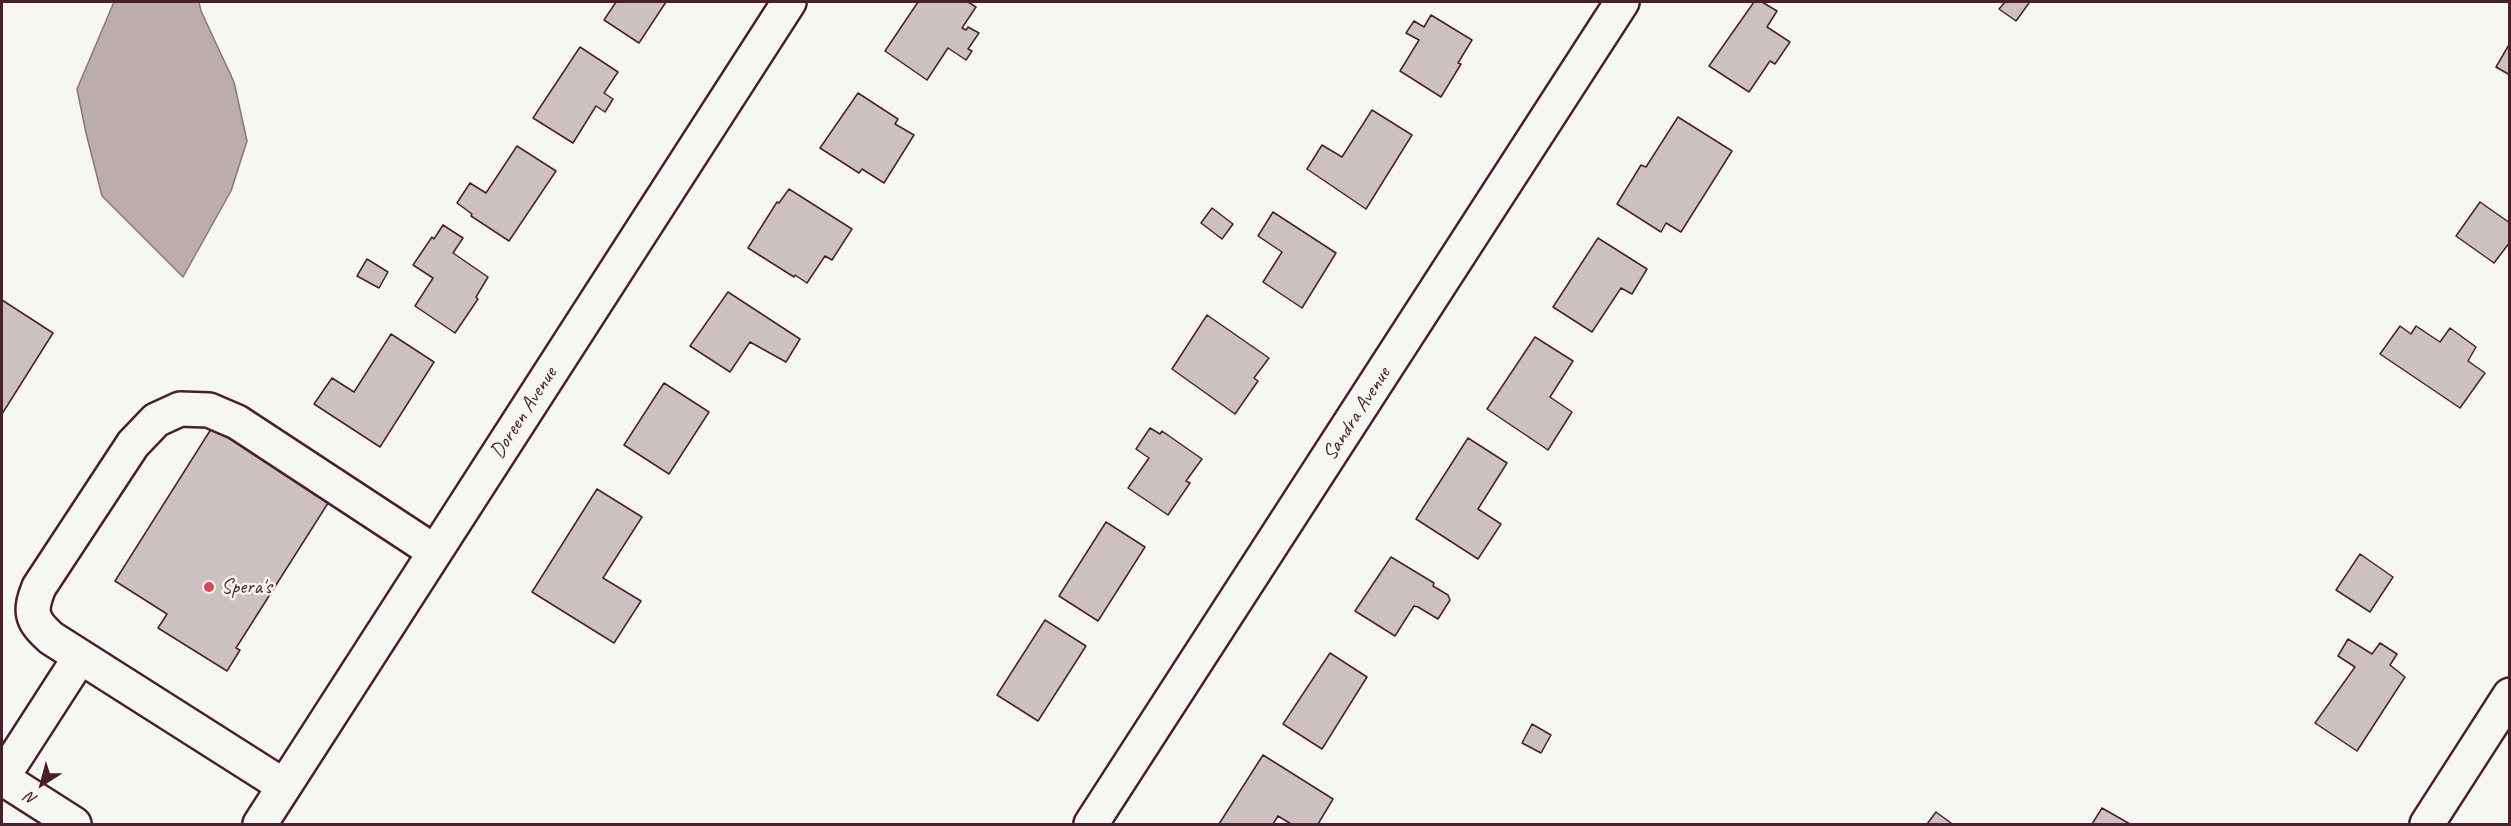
<!DOCTYPE html>
<style>
body{margin:0}
#map{position:relative;width:2511px;height:826px;overflow:hidden;background:#f6f6f2;font-family:Caveat,sans-serif}
canvas{display:block}
.frame{position:absolute;inset:0;border:3px solid #4a1f2b;pointer-events:none}
.north{position:absolute;left:12px;top:754px;width:60px;height:60px;-webkit-text-stroke:4px #f6f6f2;paint-order:stroke;rotate:216deg;font-size:16px;font-weight:700;line-height:24px;text-align:center;color:#4a1f2b}
.north::after{content:'';display:block;margin:auto;width:21px;height:27px;background:#4a1f2b;clip-path:polygon(50% 0,100% 100%,50% 72%,0 100%)}
</style>
<div id="map">
<canvas width="2511" height="826"></canvas>
<div class="frame"></div>
<div class="north">N</div>
</div>
<script>
const context = document.querySelector('canvas').getContext('2d');
context.lineJoin = 'round';
function fillPath(path, color) { context.fillStyle = color; context.fill(path, 'evenodd'); }
function stroke(path, color, width, dash) { context.strokeStyle = color; context.lineWidth = width; context.lineCap = dash ? 'butt' : 'round'; context.setLineDash(dash || []); context.stroke(path); }
function label(font, color, halo, rows, align = 'center') {
  context.font = font + ' Caveat,sans-serif'; context.lineWidth = 5; context.setLineDash([]); context.textBaseline = 'middle'; context.strokeStyle = halo; context.fillStyle = color; for (const [text, x, y, turn = 0] of rows) {
    context.save(); context.translate(x, y); context.rotate((+turn || 0) * Math.PI / 180); context.textAlign = isNaN(turn) ? turn : align; if (halo) context.strokeText(text, 0, 0); context.fillText(text, 0, 0); context.restore();
  }
}
const water = new Path2D(`
 M114,2H199L201,11L234,82L247,141L231,191L183,277L102,196L86,133L77,89Z`);
fillPath(water, '#bbadae');
stroke(water, '#8e747a', 1.5);
const building = new Path2D(`
 M616,2H666L639,43L604,20Z
 M918,2H968L976,7L962,28L966,30L968,27L979,33L968,49L972,51L966,60L948,48L927,80L885,51Z
 M1754,2H1762L1777,11L1767,27L1790,42L1775,64L1770,61L1749,92L1709,66Z
 M2005,2H2028L2029,3L2016,21L1999,9Z
 M1431,15L1472,40L1458,63L1461,64L1441,97L1400,71L1419,40L1406,33L1414,21L1424,27Z
 M2510,43V75L2496,67Z
 M580,47L618,72L604,93L613,99L605,112L596,106L573,143L533,118Z
 M858,93L898,119L895,124L914,135L884,183L862,169L859,173L820,148Z
 M1372,110L1412,135L1366,209L1307,169L1322,145L1342,157Z
 M1678,117L1732,151L1681,232L1666,223L1661,232L1617,204L1641,165L1646,167Z
 M517,146L556,171L509,241L471,216L472,214L457,203L470,183L486,193Z
 M789,189L852,229L832,260L825,256L807,283L795,275L794,277L748,248L777,202L779,203Z
 M2480,202L2510,223V242L2494,263L2456,236Z
 M1212,208L1233,224L1222,239L1201,223Z
 M1273,212L1336,253L1302,308L1263,282L1282,252L1258,236Z
 M443,225L463,238L453,253L488,277L476,297L478,299L455,333L415,306L433,278L413,265L432,237L434,239Z
 M1598,238L1647,269L1632,294L1621,288L1592,332L1553,307Z
 M367,259L388,272L379,288L357,276Z
 M728,292L800,339L786,362L750,342L730,372L690,346Z
 M2,300L53,333L2,414Z
 M1207,315L1269,358L1254,378L1258,381L1235,414L1172,369Z
 M2400,326L2411,334L2416,326L2440,342L2450,328L2476,347L2468,361L2485,373L2460,408L2380,354Z
 M391,334L434,362L380,447L314,404L332,378L354,392Z
 M1535,337L1573,361L1550,397L1572,412L1548,450L1487,409Z
 M664,383L709,412L669,474L624,445Z
 M213,426L330,500L236,648L240,650L227,671L158,628L167,614L115,581Z
 M1150,428L1160,434L1162,431L1202,459L1186,481L1190,483L1168,515L1128,488L1149,458L1136,449Z
 M1468,438L1507,463L1478,509L1501,524L1478,559L1416,519Z
 M597,489L642,517L603,578L641,601L614,643L532,592Z
 M1106,522L1145,547L1098,621L1059,596Z
 M2360,554L2393,577L2370,612L2336,590Z
 M1391,557L1434,583L1433,586L1448,595L1450,600L1438,619L1418,607L1414,606L1395,636L1355,611Z
 M1045,620L1086,646L1038,721L997,695Z
 M2348,639L2372,654L2380,643L2397,654L2390,665L2405,677L2357,751L2315,723L2355,667L2338,656Z
 M1330,653L1367,677L1322,749L1283,724Z
 M1532,724L1551,735L1541,753L1522,743Z
 M1263,755L1333,799L1318,824H1291L1278,816L1273,824H1219Z
 M2102,808L2130,824H2092Z
 M1936,812L1951,823L1950,824H1927Z`);
fillPath(building, '#ccc1c0');
stroke(building, '#4a1f2b', 1.5);
const minor = new Path2D(`
 M2,778L80,657
 M284,786L51,638C31,620 29,612 39,587L133,444L156,420L180,409L209,410L237,422L435,552
 M260,824L789,2
 M1091,824L1622,2
 M2427,824L2510,695`);
const major = new Path2D(`
 M2,778L74,824`);
stroke(minor, '#4a1f2b', 38);
stroke(major, '#4a1f2b', 38);
stroke(minor, '#f6f6f2', 33);
stroke(major, '#f6f6f2', 33);
for (const [x, y, r, color] of [
 [209,587,6,"#d1495b"]
]) { const dot = new Path2D(); dot.arc(x, y, r, 0, 2 * Math.PI); context.fillStyle = color; context.fill(dot); stroke(dot, '#f6f6f2', 2); }
label('21px', '#4a1f2b', '#f6f6f2', [
 ["Doreen Avenue",524,413,-57],
 ["Sandra Avenue",1357,414,-57]
]);
label('21px', '#4a1f2b', '#f6f6f2', [
 ["Spera's",221,587]
], 'left');
</script>
